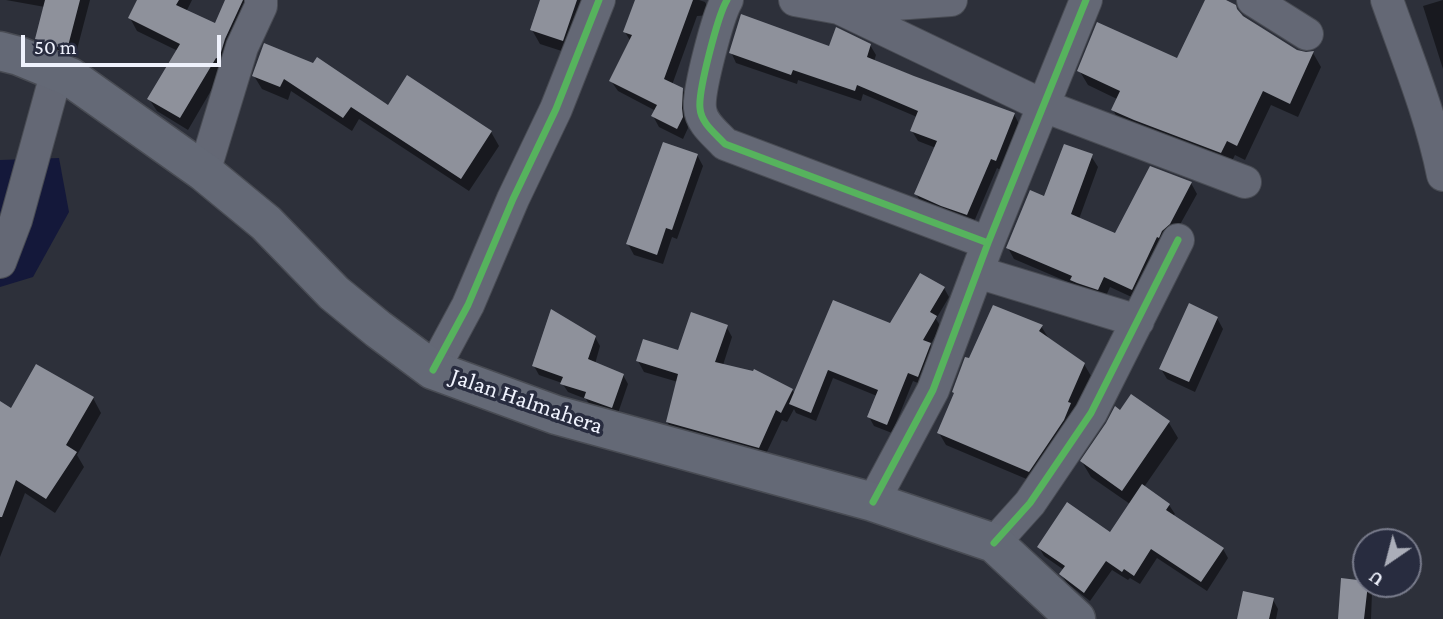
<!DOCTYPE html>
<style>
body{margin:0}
#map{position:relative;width:1443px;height:619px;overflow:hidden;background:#2d303a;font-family:"Crimson Pro",serif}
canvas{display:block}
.north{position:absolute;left:1352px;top:528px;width:70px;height:70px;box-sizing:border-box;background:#282c3f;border:2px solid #787b8b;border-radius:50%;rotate:215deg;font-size:19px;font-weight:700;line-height:28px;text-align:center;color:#eff2fd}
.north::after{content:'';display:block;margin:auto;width:24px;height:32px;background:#abaeb9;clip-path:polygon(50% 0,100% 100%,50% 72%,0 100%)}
.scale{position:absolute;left:21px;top:35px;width:200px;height:32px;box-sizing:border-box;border:4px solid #eff2fd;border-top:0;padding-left:9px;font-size:21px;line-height:24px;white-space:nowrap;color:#eff2fd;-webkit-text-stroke:5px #282c3f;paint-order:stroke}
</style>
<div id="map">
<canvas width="1443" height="619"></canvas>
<div class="north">U</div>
<div class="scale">50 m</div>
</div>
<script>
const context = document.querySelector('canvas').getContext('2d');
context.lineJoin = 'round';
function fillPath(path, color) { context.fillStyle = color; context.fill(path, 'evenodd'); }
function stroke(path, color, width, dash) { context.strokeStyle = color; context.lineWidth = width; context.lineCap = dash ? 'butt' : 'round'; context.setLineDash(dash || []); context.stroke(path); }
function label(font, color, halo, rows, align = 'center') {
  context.font = font + ' "Crimson Pro",serif'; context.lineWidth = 7; context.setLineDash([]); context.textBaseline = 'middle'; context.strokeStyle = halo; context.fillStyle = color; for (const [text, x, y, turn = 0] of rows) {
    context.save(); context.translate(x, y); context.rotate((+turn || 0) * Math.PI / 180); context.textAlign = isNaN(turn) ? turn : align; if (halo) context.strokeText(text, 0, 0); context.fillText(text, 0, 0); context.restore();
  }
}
fillPath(new Path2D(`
 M59,158L69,212L33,277L0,287V160Z`), '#14183a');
fillPath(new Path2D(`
 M6,0H90L74,61L44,51L36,39L45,7Z
 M139,0H192L186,12L216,26L227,0H256L223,70L188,130L157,111L149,99L178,51L137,31L130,18Z
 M541,0H589L571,54L540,44L532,30Z
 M637,0H699L705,2L711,13V15L697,16L672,85L682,89L688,100L687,119L688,128L683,139L659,127L653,116L656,111L618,91L611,81L631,42L625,32Z
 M1207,0H1222L1239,13L1296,51L1313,53L1321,67L1298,117L1271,105L1245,160L1235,155L1229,167L1121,124L1113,110L1117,99L1088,85L1079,70L1178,61Z
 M1443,0V69L1423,6Z
 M870,45L876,55L874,61L1014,114L1019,124L1002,171L997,168L973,224L922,204L916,194L936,148L918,141L912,131L917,117L863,94L861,101L798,80L797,84L736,63L731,52Z
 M314,65L389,107L491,132L499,146L469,191L359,119L352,131L291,91L288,100L262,89L254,76Z
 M697,155L703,166L677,239L672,237L663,264L634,255L628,244Z
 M1091,156L1098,167L1079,219L1115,235L1191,183L1197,194L1138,300L1110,287L1104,300L1079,291L1075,285L1014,259L1008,248L1045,198Z
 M944,288L949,297L936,319L941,327L930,345L935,353L923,385L913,381L892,433L874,426L869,417L877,396L833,378L816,421L796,413L794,409L787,422L782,420L764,458L674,433L667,422L678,382L644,372L638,361L679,353L726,326L732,337L723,365L792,390L795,394L834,302L891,325Z
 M1217,318L1223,329L1195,392L1167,379L1161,369Z
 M1041,326L1049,339L1084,364L1091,376L1075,413L1036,483L946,445L939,433L970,361Z
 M595,337L600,346L595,364L623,375L628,384L617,416L591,407L586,399L568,392L562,383L539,375L534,366Z
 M1132,397L1169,423L1178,438L1144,487L1169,505L1175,514L1173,516L1223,549L1228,558L1207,591L1157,558L1140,584L1130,578L1128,580L1112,570L1090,601L1067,583L1061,574L1064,570L1044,556L1039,547L1111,534L1130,504L1091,477L1082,462Z
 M93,398L101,413L77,455L84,467L55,513L25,493L0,557V414L11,410Z
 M1366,583L1372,592L1371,619H1339Z
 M1273,600L1278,609L1276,619H1239Z`), '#0007');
fillPath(new Path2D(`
 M45,0H80L67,50L35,39Z
 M137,0H179L176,5L215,23L225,0H243L225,39L219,59L216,58L180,118L147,99L180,44L128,18Z
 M540,0H577L563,41L530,30Z
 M635,0H693L664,79L683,88L682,108L683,117L677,129L651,116L657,105L609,81L632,35L623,32Z
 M1205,0H1226L1236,5L1237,9L1243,16L1297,50L1306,52L1314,51L1290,104L1263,91L1237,146L1227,141L1221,153L1134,120L1111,110L1120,91L1077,71L1097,22L1177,58Z
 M741,14L829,46L836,27L871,44L867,57L914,76L1015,113L996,161L991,159L967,215L941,206L914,194L937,141L910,131L918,111L857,85L855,91L793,70L791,75L729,53Z
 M264,43L313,63L317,57L388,105L407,75L492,131L461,179L351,107L343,118L284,79L280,87L252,76Z
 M663,142L698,154L672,230L666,228L657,255L626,244Z
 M1064,144L1093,154L1071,214L1115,233L1150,166L1192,182L1170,224L1162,231L1159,238L1157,237L1132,290L1104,277L1098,290L1077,283L1070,280L1072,276L1006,248L1030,190L1044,196Z
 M920,273L945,287L930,312L937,316L923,340L931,343L918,377L908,373L887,425L867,417L878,390L828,370L811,413L789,404L833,300L890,323Z
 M1189,303L1218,317L1189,382L1159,369Z
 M993,305L1043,325L1039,331L1085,363L1068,402L1071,403L1064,420L1029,472L937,433L954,393L952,392L965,357L969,358Z
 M551,309L596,336L588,359L624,374L612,408L584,398L586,392L560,384L563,377L532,366Z
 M691,312L728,325L715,362L753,371L754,369L793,389L781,413L776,410L759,448L666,422L678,374L636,361L643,339L678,350Z
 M36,364L94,397L66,445L77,452L46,499L16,480L2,517H0V401L11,408Z
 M1131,394L1170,421L1122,491L1080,461L1106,423L1115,406L1120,410Z
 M1142,484L1170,504L1166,510L1224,548L1201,582L1151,549L1134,576L1124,569L1122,572L1106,561L1084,593L1059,574L1065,566L1037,547L1067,502L1110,532Z
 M1341,578L1366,581V584H1368L1364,619H1338Z
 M1243,591L1274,598L1269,619H1237Z`), '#8e919b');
const street = new Path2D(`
 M727,0C718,15 698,91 700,108C701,123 715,133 725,144L988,243
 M795,0L839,8L951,0
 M1253,0L1307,34
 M1387,0C1407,57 1431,115 1443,175
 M839,8L1044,106L1245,182
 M204,172L242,47L261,6V0
 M0,262L16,220L57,71
 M977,272L1138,321
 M433,370L468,305L513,199L556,109L599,0
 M873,502L933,390L988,243L1086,0
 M994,543L1030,503L1091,413L1178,240`);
const primary = new Path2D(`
 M0,51L19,56L70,77L204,172L266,223L334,293L378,329L433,370L556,415L873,502L994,543L1076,619`);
stroke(street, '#494c54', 34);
stroke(primary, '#494c54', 41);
stroke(street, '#646875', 32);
stroke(primary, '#646976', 38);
stroke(new Path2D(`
 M727,0C718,15 698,91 700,108C701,123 715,133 725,144L988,243
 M433,370L468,305L513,199L556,109L599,0
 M873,502L933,390L988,243L1086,0
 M994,543L1030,503L1091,413L1178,240`), '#56b35d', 7);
label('24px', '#eff2fd', '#282c3f', [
 ["Jalan Halmahera",527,401,19]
]);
</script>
